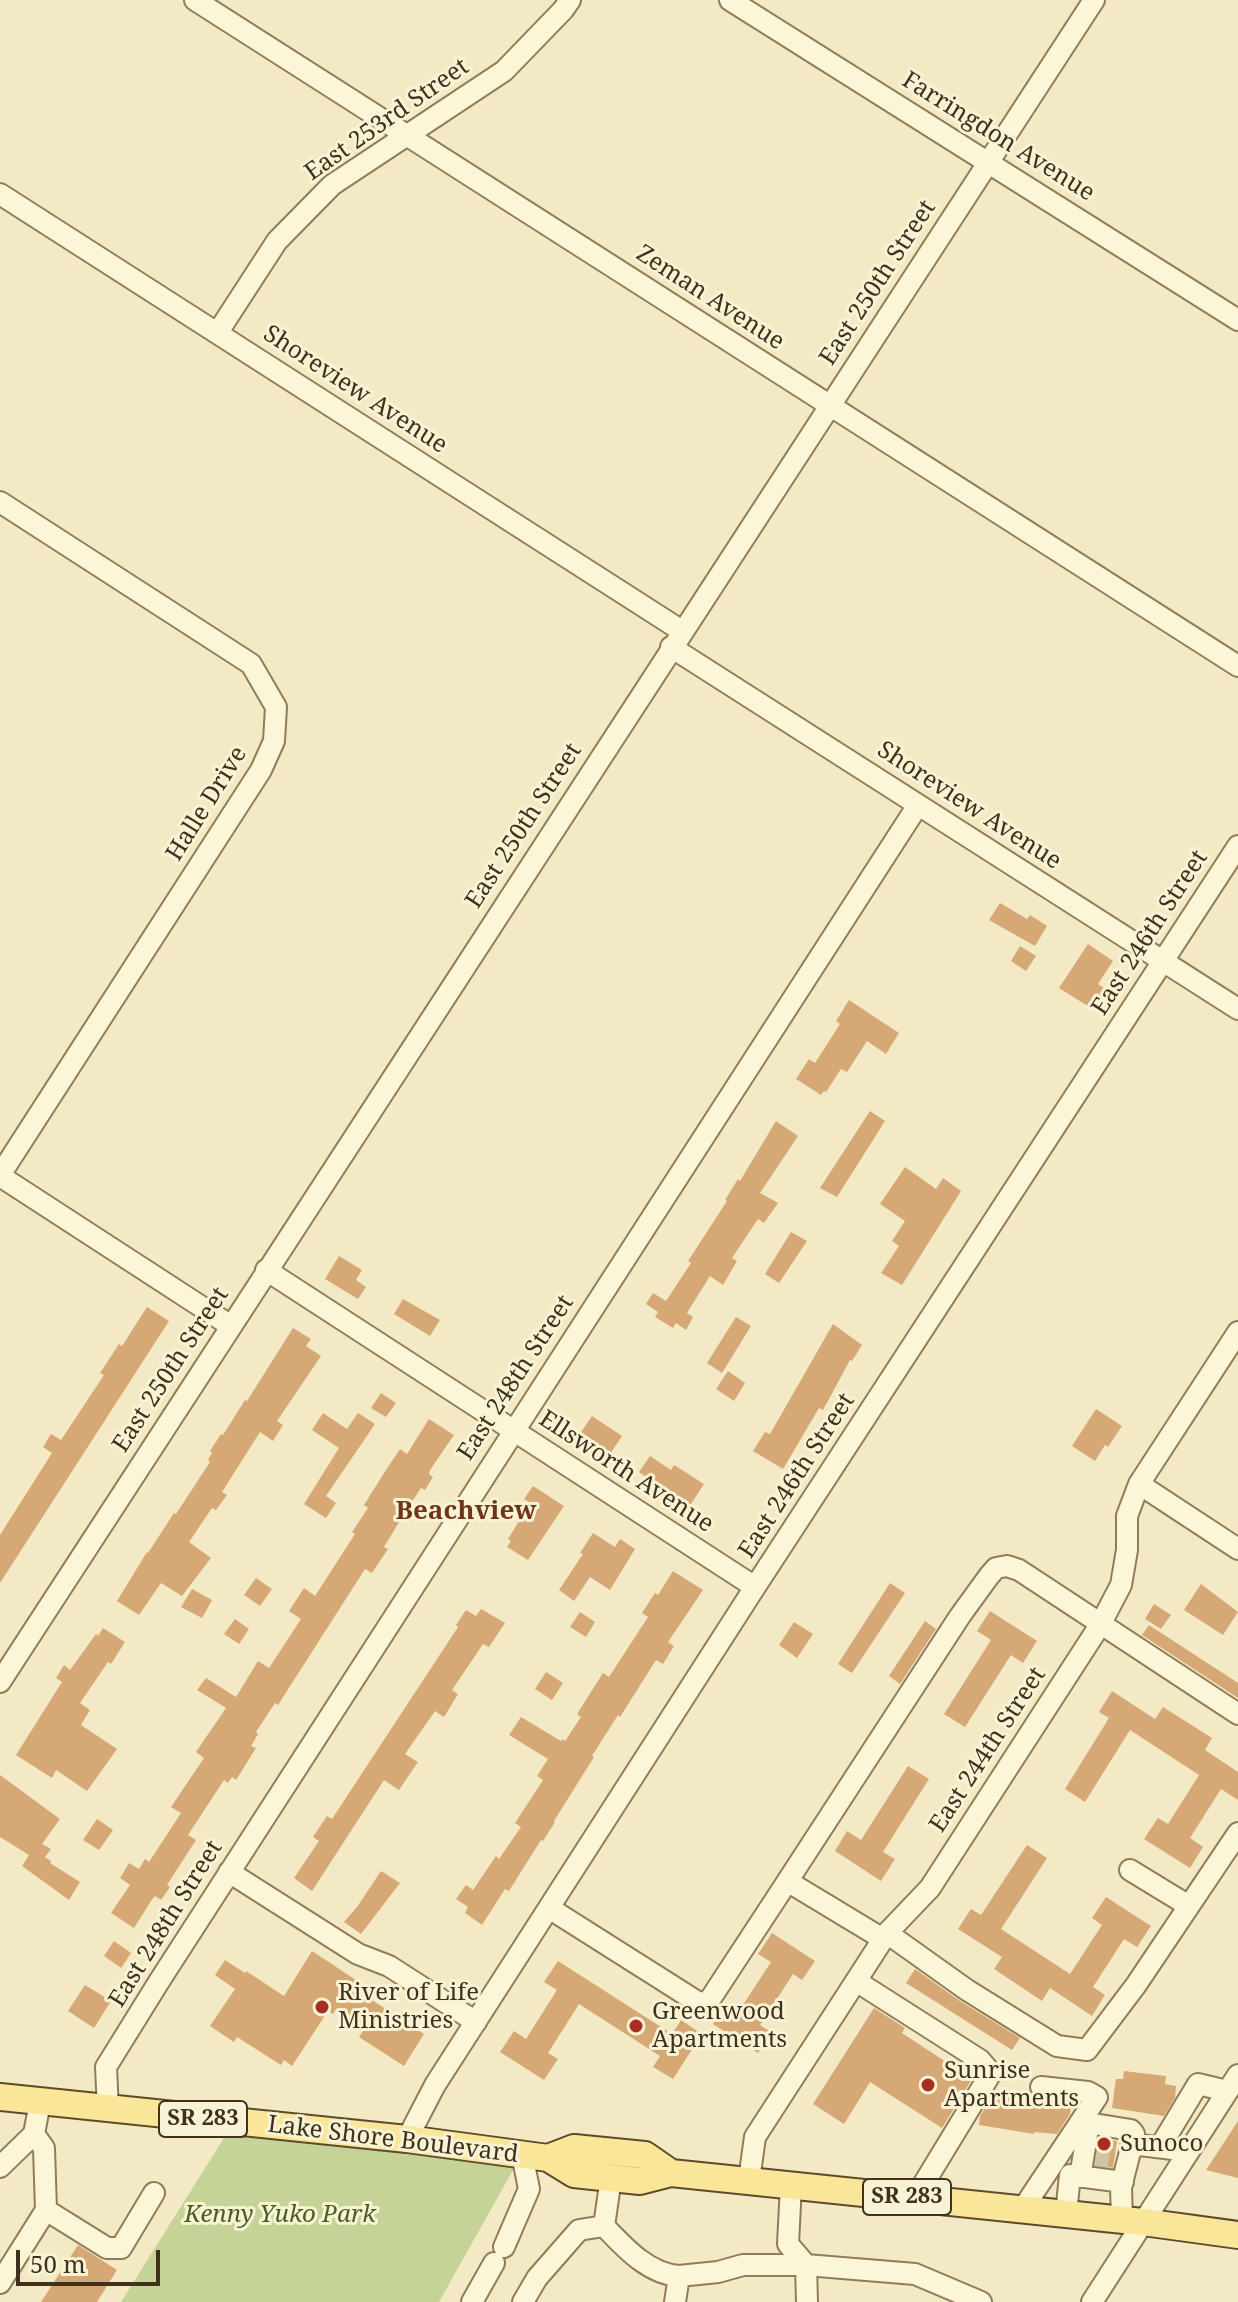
<!DOCTYPE html>
<style>
body{margin:0}
#map{position:relative;width:1238px;height:2302px;overflow:hidden;background:#f3eac5;font-family:"Noto Serif",serif}
canvas{display:block}
.scale{position:absolute;left:16px;top:2250px;width:144px;height:36px;box-sizing:border-box;border:4px solid #3f311e;border-top:0;padding-left:10px;font-size:24px;line-height:28px;white-space:nowrap;color:#3f311e;-webkit-text-stroke:6px #f9f3d5;paint-order:stroke}
</style>
<div id="map">
<canvas width="1238" height="2302"></canvas>
<div class="scale">50 m</div>
</div>
<script>
const context = document.querySelector('canvas').getContext('2d');
context.lineJoin = 'round';
function fillPath(path, color) { context.fillStyle = color; context.fill(path, 'evenodd'); }
function stroke(path, color, width, dash) { context.strokeStyle = color; context.lineWidth = width; context.lineCap = dash ? 'butt' : 'round'; context.setLineDash(dash || []); context.stroke(path); }
function label(font, color, halo, rows, align = 'center') {
  context.font = font + ' "Noto Serif",serif'; context.lineWidth = 6; context.setLineDash([]); context.textBaseline = 'middle'; context.strokeStyle = halo; context.fillStyle = color; for (const [text, x, y, turn = 0] of rows) {
    context.save(); context.translate(x, y); context.rotate((+turn || 0) * Math.PI / 180); context.textAlign = isNaN(turn) ? turn : align; if (halo) context.strokeText(text, 0, 0); context.fillText(text, 0, 0); context.restore();
  }
}
fillPath(new Path2D(`
 M234,2122L522,2154L439,2302H121Z`), '#c5d397');
fillPath(new Path2D(`
 M1000,903L1027,919L1030,915L1047,926L1035,946L989,920Z
 M1088,944L1113,961L1098,984L1104,988L1091,1008L1059,988Z
 M1020,946L1036,956L1026,971L1011,961Z
 M849,1000L899,1033L886,1054L867,1041L847,1072L841,1069L826,1092L824,1091L821,1095L796,1079L809,1059L815,1063L840,1024L836,1021Z
 M870,1111L885,1121L837,1197L820,1188Z
 M776,1121L798,1136L760,1193L778,1203L764,1223L758,1219L732,1258L737,1261L723,1285L710,1276L687,1313L693,1317L686,1330L676,1323L673,1328L655,1317L658,1312L646,1304L653,1293L666,1301L691,1263L688,1261L727,1201L725,1200L738,1179L740,1181Z
 M905,1167L936,1189L943,1178L961,1191L902,1285L881,1273L899,1246L892,1241L905,1221L880,1204Z
 M791,1232L807,1241L779,1283L765,1274Z
 M339,1256L362,1270L356,1280L366,1287L358,1299L325,1279Z
 M403,1299L440,1320L430,1336L394,1314Z
 M147,1307L169,1321L0,1583V1535L52,1453L43,1447L51,1434L61,1440L104,1375L100,1373L119,1344L122,1346Z
 M736,1317L751,1326L722,1373L707,1363Z
 M833,1324L862,1345L852,1361L850,1360L823,1410L819,1408L783,1469L753,1451L765,1432L770,1434Z
 M293,1328L311,1339L306,1346L321,1356L277,1421L283,1425L273,1441L260,1432L222,1492L227,1495L216,1510L212,1508L189,1542L211,1558L182,1596L161,1583L139,1615L117,1601L147,1552L148,1553L174,1513L176,1514L210,1462L208,1460L212,1453L210,1451L221,1434L223,1435L245,1400L247,1401Z
 M728,1371L745,1383L734,1401L716,1389Z
 M381,1393L396,1403L386,1417L371,1408Z
 M1096,1409L1122,1426L1108,1447L1105,1445L1095,1461L1072,1446Z
 M323,1413L347,1429L358,1413L375,1424L326,1496L336,1503L326,1518L304,1504L339,1448L312,1430Z
 M592,1416L622,1436L610,1454L600,1447L595,1453L575,1441Z
 M429,1419L454,1435L430,1470L429,1474L433,1477L425,1490L421,1488L404,1514L384,1547L388,1549L372,1573L365,1569L278,1705L275,1703L256,1732L258,1734L251,1746L256,1748L236,1780L232,1777L228,1783L224,1780L188,1835L196,1840L167,1885L170,1887L161,1900L155,1896L153,1898L134,1928L111,1913L130,1885L120,1878L129,1863L139,1869L145,1859L149,1862L181,1813L171,1807L204,1758L196,1752L226,1708L197,1690L206,1678L236,1697L258,1661L269,1668L301,1619L289,1611L304,1588L315,1596L355,1534L352,1532L368,1508L364,1505L386,1470L400,1449L407,1454Z
 M650,1456L671,1470L674,1465L704,1484L689,1507L639,1472Z
 M533,1486L564,1506L528,1560L507,1547L511,1541L508,1539L530,1503L524,1499Z
 M593,1533L615,1547L620,1539L635,1549L610,1590L590,1577L574,1601L559,1590L583,1554L580,1553Z
 M673,1571L703,1590L668,1642L674,1646L663,1664L656,1660L620,1717L618,1715L592,1756L594,1757L554,1821L555,1822L543,1841L541,1840L509,1891L505,1889L482,1925L465,1913L468,1907L456,1899L466,1885L473,1890L496,1856L499,1859L521,1827L515,1823L543,1780L537,1776L548,1759L509,1735L521,1717L561,1741L563,1739L565,1741L581,1717L577,1714L603,1673L609,1677L648,1617L642,1613L655,1593L658,1595Z
 M256,1578L272,1589L260,1606L244,1595Z
 M890,1583L905,1593L852,1673L838,1664Z
 M1201,1584L1238,1612L1223,1635L1184,1610Z
 M192,1589L212,1600L202,1618L181,1607Z
 M1154,1604L1171,1615L1161,1629L1145,1619Z
 M481,1609L505,1623L489,1647L483,1644L452,1690L458,1694L444,1717L435,1711L405,1754L418,1762L399,1790L384,1780L312,1891L294,1878L319,1841L313,1837L327,1816L332,1819L458,1627L456,1625L466,1610L476,1616Z
 M990,1611L1037,1641L1023,1663L1011,1655L965,1727L944,1714L991,1640L977,1631Z
 M580,1612L595,1622L586,1637L570,1627Z
 M235,1619L249,1629L239,1644L224,1634Z
 M925,1621L936,1629L900,1684L889,1676Z
 M794,1622L813,1634L797,1658L779,1645Z
 M1149,1625L1238,1683V1698L1142,1635Z
 M103,1628L125,1642L111,1664L108,1662L80,1703L90,1710L81,1725L117,1749L87,1791L56,1770L52,1778L16,1755L62,1682L56,1678L64,1665L70,1670L96,1634L98,1636Z
 M546,1672L563,1683L552,1700L535,1689Z
 M1112,1691L1155,1719L1163,1707L1212,1738L1205,1750L1238,1772V1800L1221,1789L1190,1838L1203,1847L1190,1868L1144,1839L1158,1818L1168,1824L1199,1775L1130,1730L1085,1802L1065,1789L1109,1718L1099,1712Z
 M908,1766L929,1779L883,1852L895,1859L881,1881L835,1851L847,1831L861,1840Z
 M0,1775L60,1819L42,1844L51,1849L45,1857L51,1861L50,1863L80,1882L69,1900L22,1866L29,1855L0,1837Z
 M97,1819L113,1830L99,1850L83,1840Z
 M1027,1845L1047,1858L1001,1929L1070,1974L1102,1925L1092,1918L1106,1897L1151,1926L1137,1947L1124,1939L1093,1987L1105,1995L1092,2016L1050,1988L1042,2001L994,1969L1002,1957L958,1929L971,1909L981,1915Z
 M381,1871L400,1883L361,1934L344,1922L357,1907Z
 M772,1933L815,1961L802,1980L793,1974L760,2025L771,2032L758,2053L713,2024L726,2003L739,2011L771,1962L758,1954Z
 M114,1941L131,1953L121,1968L104,1956Z
 M312,1951L365,1986L361,1993L424,2034L404,2066L359,2037L365,2028L336,2009L333,2014L328,2011L292,2066L284,2060L281,2065L237,2037L234,2042L210,2026L235,1989L215,1975L225,1960L245,1973L246,1971L284,1996Z
 M558,1961L672,2034L681,2020L702,2034L673,2079L653,2067L660,2056L579,2004L548,2053L558,2059L544,2080L500,2052L514,2031L526,2039L557,1990L544,1982Z
 M915,1969L960,2001L1020,2038L1012,2050L906,1983Z
 M85,1985L111,2001L94,2028L68,2011Z
 M874,2008L905,2028L902,2033L972,2079L942,2128L870,2082L844,2124L813,2104Z
 M1124,2071L1166,2076L1165,2084L1176,2086L1175,2098L1164,2116L1112,2108L1116,2079H1123Z
 M995,2092L1072,2103L1070,2114L1057,2134L1034,2132V2134L979,2125L980,2116Z
 M1238,2121V2178L1206,2170Z
 M1100,2138L1117,2141L1113,2168L1095,2165Z
 M78,2245L117,2270L97,2302H41Z`), '#d5a876');
stroke(new Path2D(`
 M1089,2156L1115,2159`), '#cfc5a4', 20, [20, 10]);
const minor = new Path2D(`
 M195,0L1238,666
 M730,0L1238,320
 M0,194L682,631
 M218,332L277,241L332,185L504,71L563,10L570,0
 M0,502L251,664L276,707L274,741L261,770L0,1175
 M671,647L1238,1009
 M0,1176L231,1326
 M266,1270L755,1587
 M1139,1484L1238,1549
 M0,1682L1094,0
 M1130,1870L1189,1906
 M229,1872L358,1954L389,1966L476,2022
 M785,1885L960,1616L989,1576L996,1568L1007,1566L1019,1570L1238,1714
 M549,1908L699,2003L709,2001L785,1885L792,1884L883,1939
 M887,1933L967,1990L1057,2046L1087,2050L1136,1985L1238,1833
 M856,1981L980,2060L991,2073L915,2198
 M108,2110L106,2067L160,1980L918,805
 M407,2139L435,2085L755,1587L1238,846
 M1160,2147L1198,2084L1227,2091
 M0,2167L34,2134L40,2102
 M1080,2177L1088,2129L1094,2124L1131,2130L1134,2134L1131,2148
 M749,2180L755,2137L887,1933L930,1888L1100,1625L1121,1585L1127,1550V1516L1139,1484L1238,1332
 M791,2185L788,2244L806,2265L915,2274L981,2302
 M46,2210L107,2248H121L154,2193
 M1022,2210L1097,2097L1088,2092L1041,2087
 M1066,2214L1070,2175L1123,2182
 M1122,2220L1121,2187L1131,2148L1140,2145L1189,2151
 M604,2226C624,2247 648,2274 679,2276L675,2302
 M604,2226L611,2178
 M504,2247L529,2189L522,2154
 M679,2276L718,2272L743,2265H806L807,2302
 M0,2283L46,2210L44,2148L34,2134
 M472,2302L494,2263
 M523,2302L537,2278L579,2230L604,2226
 M1092,2302L1238,2075`);
const major = new Path2D(`
 M0,2097L407,2139L548,2158L574,2174L611,2178L640,2181L671,2173L1143,2222L1238,2235
 M548,2158L574,2148L645,2155L671,2173`);
stroke(minor, '#917c58', 24);
stroke(major, '#5e492d', 30);
stroke(minor, '#fcf6d9', 20);
stroke(major, '#f9e699', 26);
for (const [x, y, r, color] of [
 [322,2007,8,"#a72e21"],
 [636,2026,8,"#a72e21"],
 [928,2085,8,"#a72e21"],
 [1104,2144,8,"#a72e21"]
]) { const dot = new Path2D(); dot.arc(x, y, r, 0, 2 * Math.PI); context.fillStyle = color; context.fill(dot); stroke(dot, '#f9f3d5', 3); }
for (const [x, y, w] of [
 [203,2119,88],
 [907,2197,88]
]) { const box = new Path2D(); box.roundRect(x - w / 2, y - 18, w, 36, 6); context.fillStyle = '#f9f3d5'; context.fill(box); stroke(box, '#3f311e', 2); }
label('bold 22px', '#3f311e', null, [
 ["SR 283",203,2119],
 ["SR 283",907,2197]
]);
label('24px', '#3f311e', '#f9f3d5', [
 ["East 253rd Street",387,120,-35],
 ["Farringdon Avenue",998,137,32],
 ["East 250th Street",878,283,-57],
 ["Zeman Avenue",710,298,33],
 ["Shoreview Avenue",355,390,33],
 ["Halle Drive",207,804,-58],
 ["Shoreview Avenue",969,806,33],
 ["East 250th Street",524,826,-57],
 ["East 246th Street",1150,933,-57],
 ["East 250th Street",171,1370,-57],
 ["East 248th Street",516,1378,-57],
 ["Ellsworth Avenue",626,1472,33],
 ["East 246th Street",797,1476,-57],
 ["East 244th Street",988,1750,-57],
 ["East 248th Street",166,1924,-58],
 ["Lake Shore Boulevard",393,2140,7]
]);
label('24px', '#3f311e', '#f9f3d5', [
 ["River of Life",338,1993],
 ["Ministries",338,2021],
 ["Greenwood",652,2012],
 ["Apartments",652,2040],
 ["Sunrise",944,2071],
 ["Apartments",944,2099],
 ["Sunoco",1120,2144]
], 'left');
label('italic 24px', '#485e22', '#f9f3d5', [
 ["Kenny Yuko Park",280,2215]
]);
label('bold 26px', '#713418', '#f9f3d5', [
 ["Beachview",466,1512]
]);
</script>
